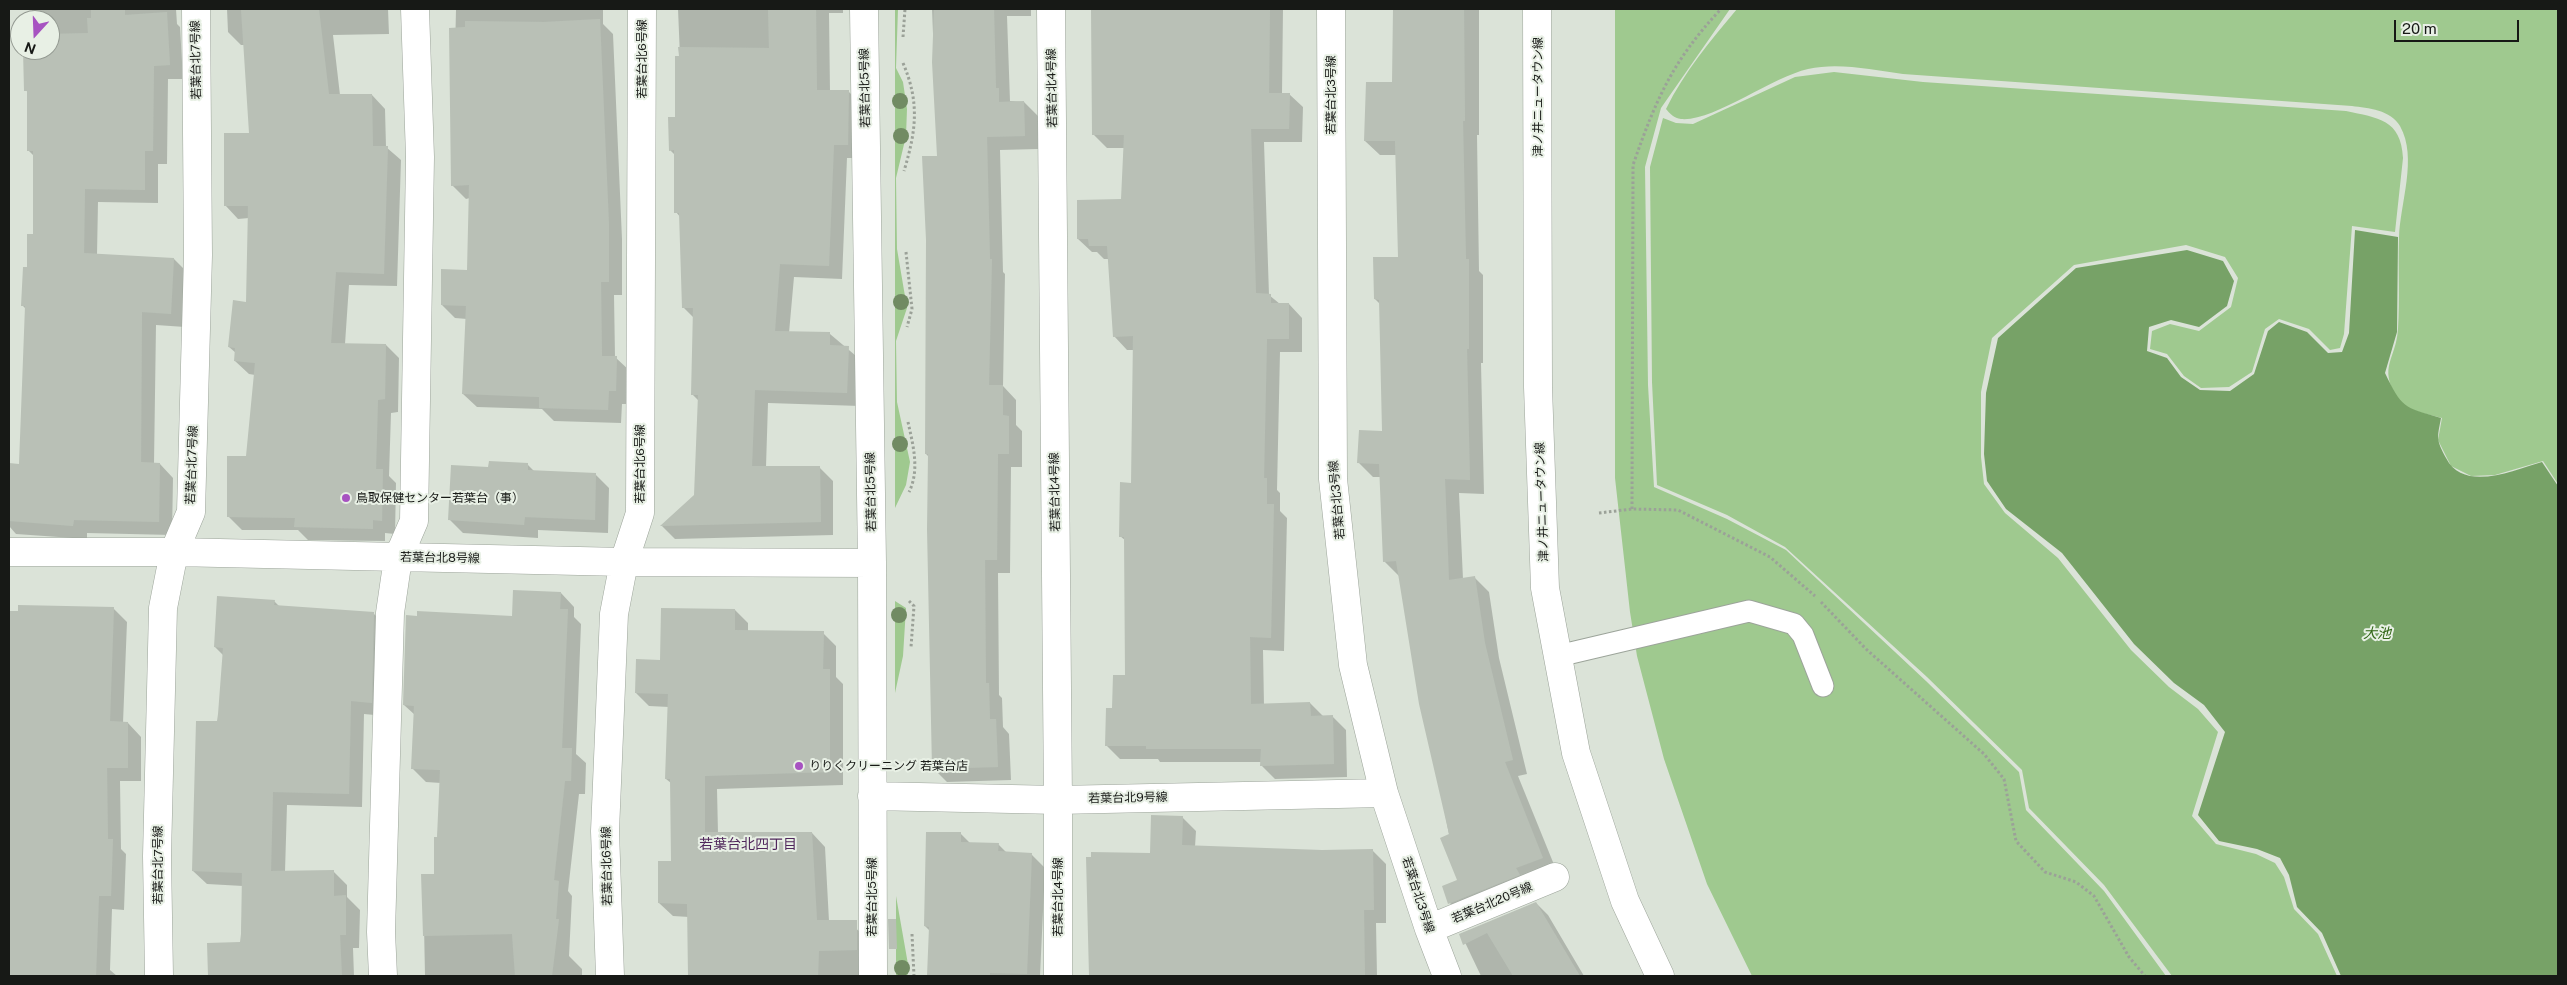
<!DOCTYPE html>
<meta charset="utf-8">
<style>
body{margin:0}
#map{position:relative;width:2567px;height:985px;overflow:hidden;background:#dbe3d8;font-family:"Public Sans",sans-serif}
canvas{display:block}
.frame{position:absolute;inset:0;border:10px solid #171916;pointer-events:none}
.north{position:absolute;left:10px;top:10px;width:50px;height:50px;box-sizing:border-box;background:#e8f0e5;border:1px solid #949a92;border-radius:50%;rotate:200deg;font-size:14px;font-weight:700;line-height:20px;text-align:center;color:#171916}
.north::after{content:'';display:block;margin:auto;width:18px;height:22px;background:#a753c1;clip-path:polygon(50% 0,100% 100%,50% 72%,0 100%)}
.scale{position:absolute;left:2394px;top:20px;width:125px;height:22px;box-sizing:border-box;border:2px solid #171916;border-top:0;padding-left:6px;font-size:15px;line-height:18px;white-space:nowrap;color:#171916;-webkit-text-stroke:4px #e8f0e5;paint-order:stroke}
</style>
<div id="map">
<canvas width="2567" height="985"></canvas>
<div class="frame"></div>
<div class="north">N</div>
<div class="scale">20 m</div>
</div>
<script>
const context = document.querySelector('canvas').getContext('2d');
context.lineJoin = 'round';
function fillPath(path, color) { context.fillStyle = color; context.fill(path, 'evenodd'); }
function stroke(path, color, width, dash) { context.strokeStyle = color; context.lineWidth = width; context.lineCap = dash ? 'butt' : 'round'; context.setLineDash(dash || []); context.stroke(path); }
function label(font, color, halo, rows, align = 'center') {
  context.font = font + ' "Public Sans","Noto Sans JP",sans-serif'; context.lineWidth = 4; context.setLineDash([]); context.textBaseline = 'middle'; context.strokeStyle = halo; context.fillStyle = color; for (const [text, x, y, turn = 0] of rows) {
    context.save(); context.translate(x, y); context.rotate((+turn || 0) * Math.PI / 180); context.textAlign = isNaN(turn) ? turn : align; if (halo) context.strokeText(text, 0, 0); context.fillText(text, 0, 0); context.restore();
  }
}
fillPath(new Path2D(`
 M895,9H898L896,68L903,82L907,109L906,136L896,178L897,249L907,308L896,341L897,402L910,462L906,485L895,508Z
 M1615,9H1730L1661,108L1645,167L1648,385L1654,487L1727,519L1786,550L1926,681L2019,772L2026,810L2104,891L2166,976H1752L1707,884L1664,759L1637,656L1630,612L1615,478Z
 M1737,9H2558V484L2543,461L2495,475L2471,476L2451,466L2438,440L2442,418C2428,414 2405,411 2397,398C2378,366 2396,360 2398,329C2400,299 2398,268 2399,238C2400,203 2418,158 2400,126C2391,110 2368,108 2352,106L1903,74C1872,70 1839,62 1808,69C1772,77 1713,122 1681,119C1674,118 1670,114 1666,109C1684,72 1711,40 1737,9Z
 M1834,72L1923,82L2346,111C2378,118 2401,119 2403,158L2395,232L2352,226L2344,334L2340,348L2330,350L2309,329L2279,319L2265,329L2252,372L2229,387L2201,388L2184,376L2167,354L2150,349L2152,331L2170,324L2199,331L2231,307L2238,278L2225,257L2186,245L2074,265L1992,338L1981,392V457L1984,484L2005,513L2058,558L2131,650L2169,687L2198,709L2218,732L2192,816L2216,844L2256,854L2275,863L2284,877L2294,909L2318,934L2337,976H2172L2104,885L2029,808L2022,770L1927,677L1785,547L1727,515L1657,485L1652,382L1650,167L1663,118L1676,123L1693,124L1795,77Z
 M895,601L906,608L903,656L895,693Z
 M896,896L909,970L907,976H896Z`), '#9fc98f');
fillPath(new Path2D(`
 M2355,230L2398,237L2397,332L2385,373C2402,408 2403,407 2441,418C2437,439 2436,439 2446,458C2464,493 2514,470 2542,462L2558,486V976H2341L2322,933L2297,907L2289,875L2280,858L2257,849L2219,841L2198,815L2225,732L2204,705L2174,683L2134,644L2062,553L2006,509L1987,481L1984,454L1986,393L1998,338L2076,268L2187,250L2223,261L2234,281L2227,306L2199,327L2171,320L2149,327L2147,351L2167,358L2181,377L2200,390L2230,391L2254,374L2268,331L2279,322L2307,332L2328,353L2342,352L2349,333Z`), '#77a267');
fillPath(new Path2D(`
 M32,9H176L177,24L180,27L183,79H168L167,164H158V203L98,202L97,255L174,259L188,273L185,327L156,325L154,464H160L173,478L172,535L87,533V539L16,534L9,526V464L20,465L26,309L23,306L35,235L34,156L28,150V93L26,90L24,50H50V20H32Z
 M227,9H388L389,34L333,35L340,95H372L385,109L386,147L401,160L397,286L349,285L345,344L386,345L399,358L398,412L391,413L389,476L396,483L395,534L385,533V541L308,540L298,530H242L228,516L248,457L255,375L249,374L235,361L236,353L229,347L247,303L249,218L238,219L225,205L251,134L245,45H241L228,32Z
 M456,9H603V24L613,34L622,239V295H614L615,357L630,371L629,404H622L621,423L554,421L542,409L477,407L463,394L467,319L455,318L442,305L468,271L470,198L466,199L452,185Z
 M678,9H843V13H829L830,91H848L862,105L861,158H847L842,279L794,277L789,333L830,334L862,361L860,406L768,403L766,467H819L833,481V535L675,539L662,526L695,495L699,401L692,394L694,318L684,308L681,218L676,212L675,155L670,150L676,118L680,57Z
 M932,9H1031V16H1007L1010,101L1024,102L1038,116V149L1000,150L1003,272L1005,274L1003,386L1016,400V425L1022,431V467H1011L1010,573H998L999,695L1002,698L1003,727L1009,734L1011,780L947,782L934,769L929,457L926,454L938,157Z
 M1093,9H1283L1282,94H1289L1303,107L1302,142H1264L1269,295L1280,304H1289L1302,318V352H1280L1277,490L1280,493V511L1287,518L1284,651L1263,650L1264,705L1310,703L1323,716H1332L1346,730L1347,777L1275,779L1262,766V762H1160L1158,759H1120L1106,745L1114,709L1126,676V541L1120,536L1132,484L1134,350H1127L1114,336L1109,259H1104L1097,252H1092L1078,239L1122,200L1124,148H1107L1094,135Z
 M1394,9H1479V135H1477L1479,271L1483,275V363H1481L1484,494L1459,493L1463,579L1474,577L1489,592L1499,658L1527,774L1518,776L1557,872L1464,918L1450,903L1444,887L1458,881L1399,576L1384,561L1381,477H1373L1359,463L1384,432L1380,304L1375,299L1399,258L1396,155H1380L1365,141L1393,84Z
 M528,465L535,472L595,474L609,488L608,533L538,530V538L463,533L449,519L489,468Z
 M561,593L574,607V617L581,624L576,754L586,763L585,794H579L568,891L572,896L569,956L582,969V976H425L423,876H435L441,783L426,782L412,768L415,715L404,705L513,617Z
 M274,601L280,607L374,614L388,628L385,716L364,714L362,807L287,805L285,872L333,871L347,885V897L360,910L359,948H353L354,976H210L208,944L241,943L243,886L207,884L193,871L218,723L224,656L215,647Z
 M113,608L127,622L123,723H128L141,737V781H120L121,849L126,854L124,910L112,909L110,970L117,976H9V612Z
 M735,610L748,623V632L823,633L836,646V677L843,684V785L717,789L718,833H812L825,847L829,921H848L862,934L861,976H689V917L673,916L659,903L672,862L671,783L666,779L669,707L649,706L636,693L661,662Z
 M1182,817L1196,831L1195,847L1321,851L1372,850L1386,864V923H1376L1377,976H1091L1088,858L1151,855Z
 M960,833L971,844H998L1007,853L1032,855L1045,868L1040,976H930V931L925,926Z
 M1536,903L1548,915L1584,976H1481L1461,934Z`), '#0003');
fillPath(new Path2D(`
 M125,9V15L167,12L170,65L154,66L153,151H145V190L85,189L84,253L174,258L171,314L142,312L141,462L160,463L159,522L74,520L73,526L9,521V463L19,464L25,306H21L23,267H27V234H33V151H27V91H24L23,50H50V34L88,33L87,18H91V10Z
 M241,9H319L329,94H372L373,146H388L384,274L336,272L331,343L386,344L385,399L378,400L376,469H383L382,521L373,520V529L294,527L295,518L227,517V456H246L255,363L234,361L235,348L228,347L233,300L246,302L248,206H224V133H249Z
 M768,9H816L817,90H849L848,145H834L829,266L780,264L775,331L830,332V345L849,346L847,393L755,390L752,466H820L821,522L660,526L694,495L698,395H691L693,308H682L679,213H674V150L669,151L668,117H675V56H679L678,47L769,48Z
 M934,9H994L996,88H999V102L1024,101L1025,136L987,137L990,259H992L989,385H1003V415L1009,416V454H998L997,560H985L986,683H989L990,719H996L998,767L932,769L927,529L928,454H925L926,240L922,156H937L932,62Z
 M1091,9H1270L1269,93H1290L1289,129H1251L1256,293L1271,294V303H1289V339H1267L1264,478H1267V504H1274L1271,638L1250,637L1251,704L1310,702L1311,716L1333,715L1334,764L1260,766L1261,749H1146V746H1105L1106,708H1112L1113,675H1125L1124,537H1119L1120,482L1131,483L1133,336L1113,337L1107,246H1089L1088,239H1077V200L1121,199L1124,135H1092Z
 M1393,9H1464L1465,121H1463L1466,259H1469V349H1467L1470,480L1445,479L1449,580L1475,576L1485,643L1513,760L1505,762L1543,858L1516,868L1520,875L1448,904L1442,886L1457,880L1440,838L1449,834L1419,704L1396,561L1383,562L1379,464L1357,463L1359,430L1382,431L1379,300L1374,299L1373,257H1398L1395,141H1364L1366,82H1392Z
 M600,19L609,225V282H601L602,356H617L616,391H609L608,410L539,408V397L462,394L466,306L441,305V269L467,270L469,185L451,186L449,28L465,27V21L544,22Z
 M489,461L528,463V470L596,473L595,520L525,517L524,525L448,520L451,465L488,467Z
 M513,590L561,592L560,609H568L562,748H572L571,781H565L554,880L559,881L556,919H559L552,976H515L512,934L423,936L421,874H434V837H437L440,770L411,769L414,706L403,705L406,615L417,616V611L512,616Z
 M217,596L275,600L274,605L374,612L372,703L351,701L349,794L273,792L271,871L334,870V896L346,895V935H340L342,976H208L207,943L240,942L241,934L242,873L192,871L196,721H217L218,714L223,648L214,647Z
 M18,605L114,607L110,721L128,722V768H107L108,839H113L111,896H99L96,976H9V611H18Z
 M661,608L735,609V630L824,631L823,669H830V772L705,776V832H812L817,920H857V950L819,951L818,976H688L687,904L658,903V861H671L670,779H665L668,694L635,693L636,659L660,660Z
 M1151,815L1183,816L1182,845L1322,850L1373,849L1374,910H1364L1365,976H1089L1086,857H1091V852L1150,853Z
 M926,832H961V842L999,843L998,851L1032,853L1027,974L990,973V976H927L929,927L924,926Z
 M1536,902L1580,976H1513L1487,933L1463,945L1459,934Z
 M888,919H896L897,949H889Z`), '#b9c0b6');
const lane = new Path2D(`
 M1558,656L1749,611L1794,624L1803,635L1823,686`);
const street = new Path2D(`
 M864,9L872,563L873,976
 M1051,9L1058,800V976
 M1331,9L1333,479L1353,665L1384,793L1429,929L1447,976
 M9,552H174L624,562L872,563
 M872,796L1058,800L1384,793
 M1429,929L1555,877
 M159,976L157,856L163,608L174,552L191,512L198,255L196,9
 M383,976L381,932L390,613L398,558L414,521L420,157L415,9
 M610,976L605,831L614,614L624,562L640,513L642,9`);
const secondary = new Path2D(`
 M1537,9L1538,387L1545,588L1576,753L1625,901L1660,976`);
stroke(lane, '#9ca49a', 23);
stroke(street, '#9ca49a', 29);
stroke(secondary, '#9ca49a', 29);
stroke(new Path2D(`
 M903,37L905,9
 M903,63C920,103 916,131 904,171
 M906,252L912,309L907,327
 M908,422C913,445 920,470 909,492
 M1632,509L1633,165C1656,99 1673,60 1721,9
 M1599,513L1632,509L1678,510L1770,557L1815,596
 M909,601L914,606L911,647
 M1821,602L1866,649L1984,754L2004,779L2016,841L2045,872L2076,882L2094,896L2129,957L2145,976
 M912,934L914,976`), '#9ba198', 3, [2.5, 2.5]);
stroke(lane, '#fff', 21);
stroke(street, '#fff', 28);
stroke(secondary, '#fff', 28);
context.fillStyle = '#718b63';
for (const [x, y] of [
 [900,101],
 [901,136],
 [901,302],
 [900,444],
 [899,615],
 [902,968]
]) { context.beginPath(); context.arc(x, y, 8, 0, 2 * Math.PI); context.fill(); }
for (const [x, y, r, color] of [
 [346,498,5,"#a753c1"],
 [799,766,5,"#a753c1"]
]) { const dot = new Path2D(); dot.arc(x, y, r, 0, 2 * Math.PI); context.fillStyle = color; context.fill(dot); stroke(dot, '#e8f0e5', 2); }
label('12px', '#171916', '#e8f0e5', [
 ["若葉台北6号線",642,59,-90],
 ["若葉台北7号線",196,60,-91],
 ["若葉台北5号線",865,88,-91],
 ["若葉台北4号線",1052,88,-91],
 ["若葉台北3号線",1331,95,-90],
 ["津ノ井ニュータウン線",1538,97,-90],
 ["若葉台北6号線",640,464,-90],
 ["若葉台北7号線",192,465,-88],
 ["若葉台北5号線",871,492,-91],
 ["若葉台北4号線",1055,492,-91],
 ["若葉台北3号線",1337,500,-95],
 ["津ノ井ニュータウン線",1542,502,-92],
 ["若葉台北8号線",440,558,1],
 ["若葉台北9号線",1128,798,-1],
 ["若葉台北7号線",158,865,-90],
 ["若葉台北6号線",607,866,-91],
 ["若葉台北3号線",1418,895,72],
 ["若葉台北5号線",872,897,-90],
 ["若葉台北4号線",1058,897,-90],
 ["若葉台北20号線",1492,903,-23]
]);
label('12px', '#171916', '#e8f0e5', [
 ["鳥取保健センター若葉台（事）",356,498],
 ["りりくクリーニング 若葉台店",809,766]
], 'left');
label('italic 14px', '#306615', '#e8f0e5', [
 ["大池",2377,634]
]);
label('14px', '#50275c', '#e8f0e5', [
 ["若葉台北四丁目",748,845]
]);
</script>
